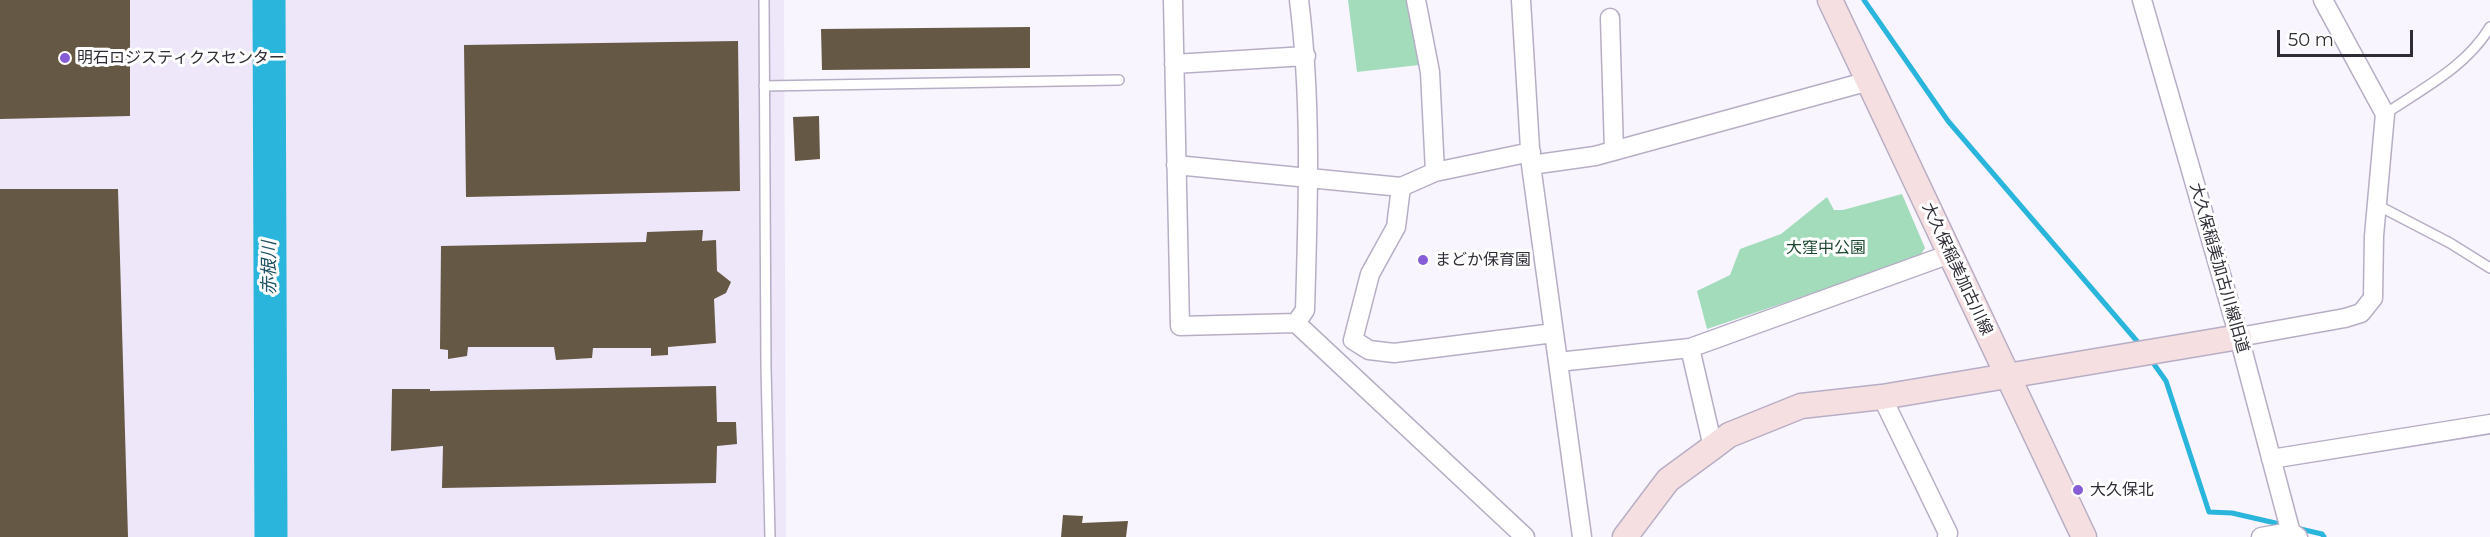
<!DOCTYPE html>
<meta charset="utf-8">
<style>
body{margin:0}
#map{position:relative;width:2490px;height:537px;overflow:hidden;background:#f9f5ff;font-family:Montserrat,sans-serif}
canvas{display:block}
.scale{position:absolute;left:2277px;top:30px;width:136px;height:27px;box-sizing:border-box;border:3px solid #2f2c35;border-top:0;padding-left:8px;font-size:18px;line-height:21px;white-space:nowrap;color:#2f2c35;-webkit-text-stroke:4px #fff;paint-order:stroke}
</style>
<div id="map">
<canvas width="2490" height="537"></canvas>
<div class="scale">50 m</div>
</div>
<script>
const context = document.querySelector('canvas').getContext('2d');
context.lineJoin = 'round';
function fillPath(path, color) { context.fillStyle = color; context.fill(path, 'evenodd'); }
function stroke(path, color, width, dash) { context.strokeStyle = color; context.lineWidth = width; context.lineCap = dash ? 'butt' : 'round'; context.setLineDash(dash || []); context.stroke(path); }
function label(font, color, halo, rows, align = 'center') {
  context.font = font + ' Montserrat,"Noto Sans JP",sans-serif'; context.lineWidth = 6; context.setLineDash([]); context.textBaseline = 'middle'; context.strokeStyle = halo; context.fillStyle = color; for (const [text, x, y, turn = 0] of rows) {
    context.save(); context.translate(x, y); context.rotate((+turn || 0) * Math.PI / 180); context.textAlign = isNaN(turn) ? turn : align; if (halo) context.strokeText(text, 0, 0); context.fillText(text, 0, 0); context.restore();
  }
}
fillPath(new Path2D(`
 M0,0H259L264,537H0Z
 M280,0H784L786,537H282Z`), '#eee7fa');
fillPath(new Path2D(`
 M1348,0H1411L1419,65L1357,72Z
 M1902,194L1925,248L1919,257L1707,329L1697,291L1730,275L1740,249L1781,234L1827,197L1834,210H1843Z`), '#a2dcbb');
stroke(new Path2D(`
 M1864,0L1948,121L2142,347
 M2151,360L2166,381L2209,512L2232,513L2284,525
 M2296,528L2322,534L2324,537`), '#2ab5dc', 5);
stroke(new Path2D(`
 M269,0L271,537`), '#2ab5dc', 33);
fillPath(new Path2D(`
 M0,0H130V116L0,119Z
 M1030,27V68L822,70L821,29Z
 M738,41L740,191L466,197L464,45Z
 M819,116L820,159L795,161L793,117Z
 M0,189H118L128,537H0Z
 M703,230L702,241L716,240L717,271L731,282L726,293L714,299L716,343L668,347V355L651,356V348H593L592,358L556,360L554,347H468L467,356L448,359V350L440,349L441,246L646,242L647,232Z
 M716,386L717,422H736L737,444L717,446L716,483L442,488L443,446L391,451L392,389H430V391Z
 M1063,515L1083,516L1082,523L1128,521L1126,537H1061Z`), '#655844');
const lane = new Path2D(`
 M764,0L766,367L770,537
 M764,86L1119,80
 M2385,114C2423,88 2466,67 2490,27
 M2377,205L2450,243L2490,268`);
const street = new Path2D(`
 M1173,0L1180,326L1296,323L1525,537
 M1416,0L1430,72L1435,172
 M1521,0L1531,165L1582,537
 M2142,0L2239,337L2292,537
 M1610,18L1614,151
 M1174,64L1306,56
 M1176,165L1401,187L1435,172L1531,152
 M1531,165L1595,156L1869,81
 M1401,187L1396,227L1370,274L1353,340L1369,350L1394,353L1554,333
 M1296,323L1305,310C1308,207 1312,103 1299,0
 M2239,337L2345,318L2361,313L2373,298L2374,236L2385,114L2323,0
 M1558,362L1690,348
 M1882,397L1948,533L1947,537
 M1713,447L1690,348L1950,254
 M2271,459L2490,424
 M2261,537L2291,532L2298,537`);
const secondary = new Path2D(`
 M1830,0L2084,537
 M1625,537L1668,480L1713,447L1729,435L1801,406L1882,397L2239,337`);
stroke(lane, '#b7aec6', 12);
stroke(street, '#b7aec6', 21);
stroke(secondary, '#b7aec6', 27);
stroke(lane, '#fff', 9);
stroke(street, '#fff', 18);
stroke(secondary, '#f5dfe1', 24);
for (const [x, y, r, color] of [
 [65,58,6,"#875dd7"],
 [1423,260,6,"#875dd7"],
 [2078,490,6,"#875dd7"]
]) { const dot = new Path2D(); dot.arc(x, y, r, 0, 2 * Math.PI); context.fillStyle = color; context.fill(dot); stroke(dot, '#fff', 2); }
label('16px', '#2f2c35', '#fff', [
 ["明石ロジスティクスセンター",77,58],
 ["まどか保育園",1435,260],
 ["大久保北",2090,490]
], 'left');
label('16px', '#1c4832', '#fff', [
 ["大窪中公園",1826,248]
]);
label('16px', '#2f2c35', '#fff', [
 ["大久保稲美加古川線旧道",2219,268,74],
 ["大久保稲美加古川線",1957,269,65]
]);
label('italic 18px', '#1d5263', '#fff', [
 ["赤根川",270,268,-90]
]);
</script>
